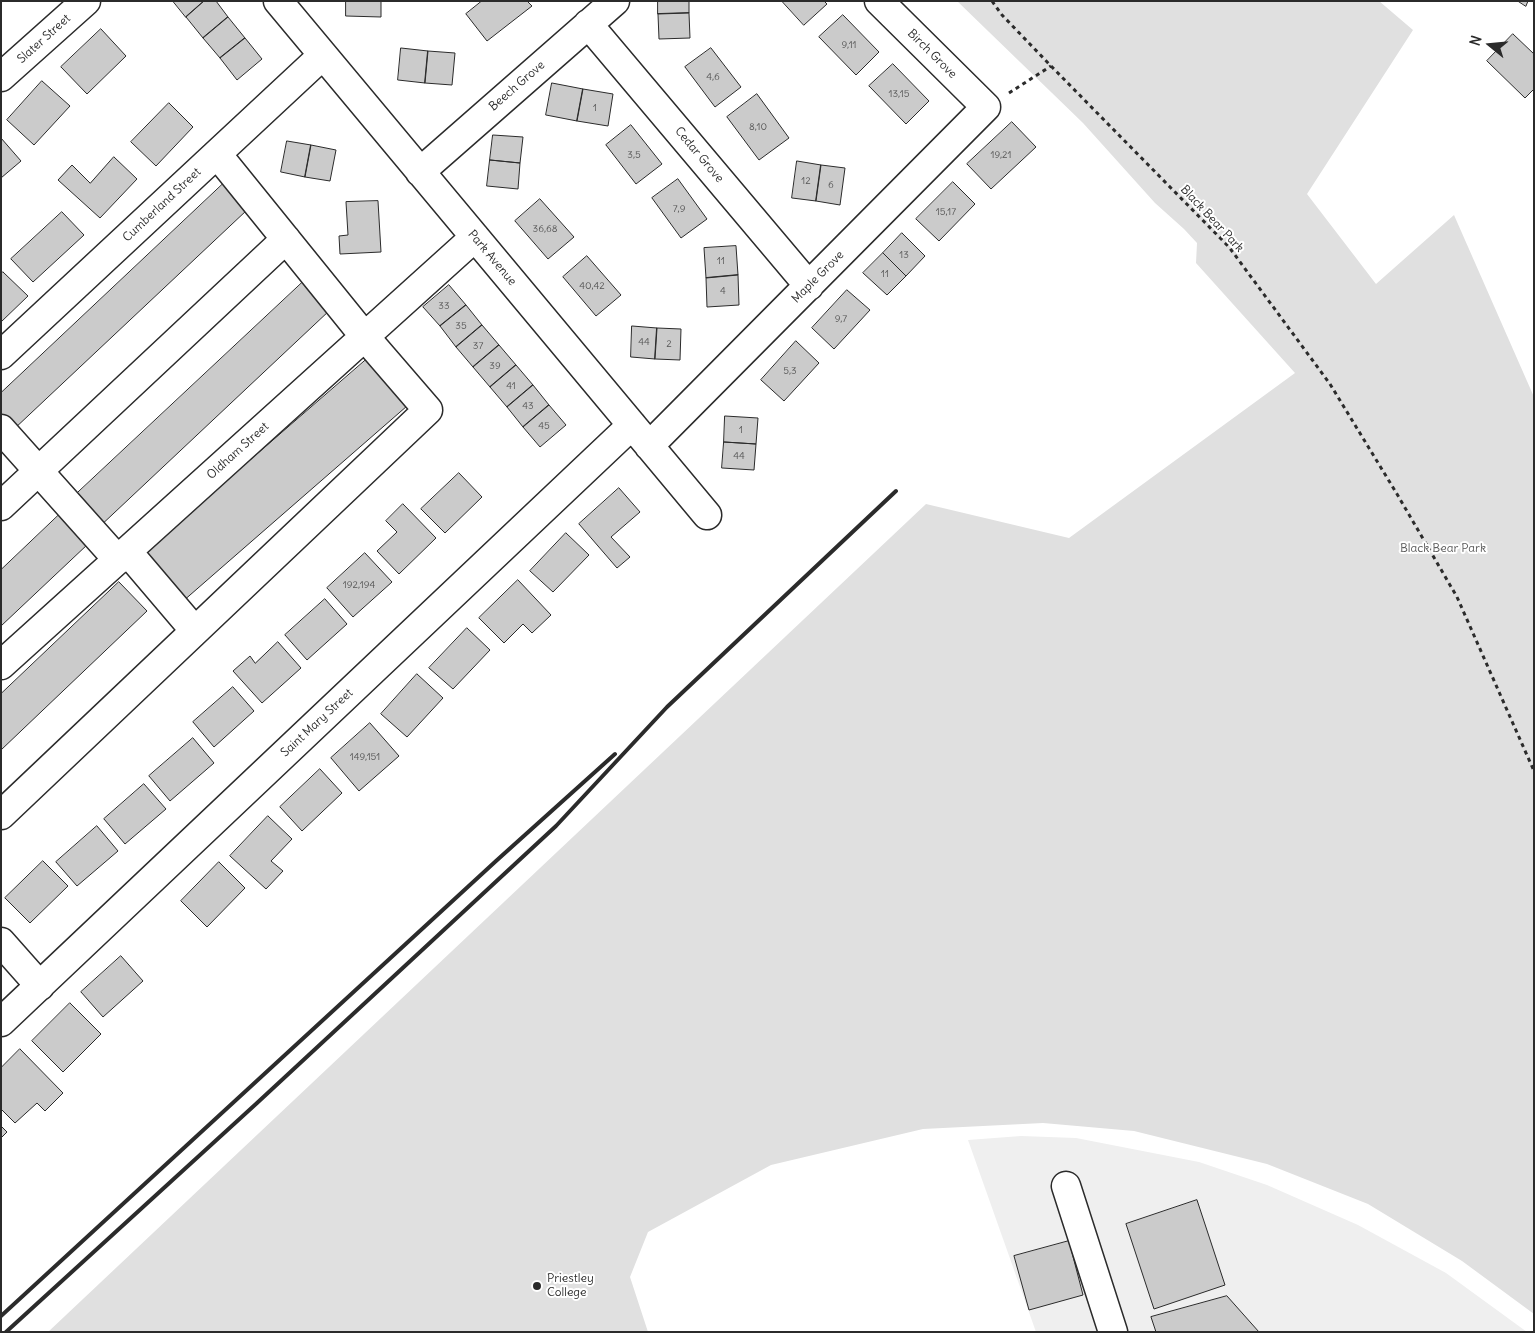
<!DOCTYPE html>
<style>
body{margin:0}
#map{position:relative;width:1535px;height:1333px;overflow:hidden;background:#fff;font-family:Delius,sans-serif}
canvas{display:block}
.frame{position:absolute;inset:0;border:2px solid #2b2b2b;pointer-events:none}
.north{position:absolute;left:1465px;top:20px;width:50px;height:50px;-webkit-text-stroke:4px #fff;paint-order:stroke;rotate:287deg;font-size:14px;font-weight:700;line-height:20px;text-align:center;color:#2b2b2b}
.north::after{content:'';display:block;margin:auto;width:18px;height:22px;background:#2b2b2b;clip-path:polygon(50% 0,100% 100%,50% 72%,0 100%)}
</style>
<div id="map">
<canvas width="1535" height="1333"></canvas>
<div class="frame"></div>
<div class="north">N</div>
</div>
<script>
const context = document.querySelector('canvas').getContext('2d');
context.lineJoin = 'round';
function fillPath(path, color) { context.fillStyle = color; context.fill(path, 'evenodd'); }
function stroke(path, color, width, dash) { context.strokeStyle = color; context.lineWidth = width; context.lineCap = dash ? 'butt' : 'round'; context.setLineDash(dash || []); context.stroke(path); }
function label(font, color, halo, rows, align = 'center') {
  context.font = font + ' Delius,sans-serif'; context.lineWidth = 4; context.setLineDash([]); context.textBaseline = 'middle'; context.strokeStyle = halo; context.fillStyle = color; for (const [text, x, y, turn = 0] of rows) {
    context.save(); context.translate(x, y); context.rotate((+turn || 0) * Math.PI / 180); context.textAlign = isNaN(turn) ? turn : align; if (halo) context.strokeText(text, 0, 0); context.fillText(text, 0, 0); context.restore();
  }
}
fillPath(new Path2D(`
 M1021,1136L1076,1138L1199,1162L1267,1185L1358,1225L1446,1273L1527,1332H1036L968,1140Z`), '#efefef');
fillPath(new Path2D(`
 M957,1H1379L1413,30L1307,194L1376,284L1454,215L1534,397V1314L1462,1261L1368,1204L1267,1164L1134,1131L1043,1123L923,1129L771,1165L648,1232L630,1277L648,1332H48L926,504L1069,538L1295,373L1196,263L1197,243L1184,229L1155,203L1083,123Z`), '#e0e0e0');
const building = new Path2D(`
 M173,1H204L186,17Z
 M204,1H216L228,17L203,38L186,17Z
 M346,1H381V17L346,16Z
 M482,1H527L532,6L487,41L466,14Z
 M658,1H689V13L658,14Z
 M782,1H824L827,4L804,25Z
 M1518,1H1528L1526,6Z
 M689,13L690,38L659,39L658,14Z
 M843,15L879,52L856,75L819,37Z
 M228,17L245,38L220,58L203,38Z
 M101,29L126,56L87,94L61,67Z
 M1513,34L1534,54V89L1525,98L1487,61Z
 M245,38L262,59L237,80L220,58Z
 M401,48L428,51L425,83L398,80Z
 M711,48L741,87L715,107L685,67Z
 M428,51L455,53L452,85L425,83Z
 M893,64L929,101L906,124L869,86Z
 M42,81L70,106L34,145L7,120Z
 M552,83L583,89L577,121L546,115Z
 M583,89L613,94L608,126L577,121Z
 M757,94L789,138L759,160L727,117Z
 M169,103L193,127L156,166L131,142Z
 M1012,122L1036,147L991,189L967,164Z
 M631,125L662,164L636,184L606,145Z
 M493,135L523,137L520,163L490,160Z
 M1,138L21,161L1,178Z
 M287,141L311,145L305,177L281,172Z
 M311,145L336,150L330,181L305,177Z
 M114,157L137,179L100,218L58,180L72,165L90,183Z
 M490,160L520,163L518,189L487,186Z
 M797,161L821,165L816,201L792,198Z
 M821,165L845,168L840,205L816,201Z
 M678,179L707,219L681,238L652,198Z
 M953,182L975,204L939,241L916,219Z
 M223,184L247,210L13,430L1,417V393Z
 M540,199L574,237L548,259L515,221Z
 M378,201L381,252L340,254L339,236L348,235L346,202Z
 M62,212L84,235L33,282L11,259Z
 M902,233L925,256L906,276L883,253Z
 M736,246L738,275L706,278L704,248Z
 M883,253L906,276L887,295L863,273Z
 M587,256L621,295L596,316L563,277Z
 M3,272L28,296L1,322V274Z
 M738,275L739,305L707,307L706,278Z
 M304,281L330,310L97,529L70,500Z
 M449,285L466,305L440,326L423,307Z
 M847,290L870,310L834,349L812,328Z
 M466,305L482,325L456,347L440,326Z
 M482,325L499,345L473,367L456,347Z
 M632,326L657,328L655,359L631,357Z
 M657,328L681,329L680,360L655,359Z
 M796,341L819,363L784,401L761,380Z
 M499,345L516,365L490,387L473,367Z
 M367,359L407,406L182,602L141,555Z
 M516,365L533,385L507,407L490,387Z
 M533,385L549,405L523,427L507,407Z
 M549,405L566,425L540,447L523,427Z
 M725,416L758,418L756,444L724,442Z
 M724,442L756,444L754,470L722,468Z
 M459,473L482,497L445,533L421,509Z
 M619,488L640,512L611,537L630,557L617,568L579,524Z
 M403,504L436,538L399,574L377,551L397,532L386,521Z
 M60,514L88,544L1,626V570Z
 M566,533L589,555L553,592L530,571Z
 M365,553L392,582L353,617L327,588Z
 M518,580L551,615L532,633L523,624L504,643L479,618Z
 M119,582L147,611L1,750V694Z
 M325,599L347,624L307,660L285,635Z
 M467,628L490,650L453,689L429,668Z
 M278,642L301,668L262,703L233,671L250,656L255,663Z
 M417,674L443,698L407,737L381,714Z
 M233,687L254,711L214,747L193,722Z
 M370,723L399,756L359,791L331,758Z
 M193,738L214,763L170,801L149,776Z
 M320,769L342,793L302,831L280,807Z
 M144,784L166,809L125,844L104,819Z
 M268,816L292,839L271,861L283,871L266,889L230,856Z
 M97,826L118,851L77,886L56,862Z
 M43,861L68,886L30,923L5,898Z
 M219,862L245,888L207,927L181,901Z
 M121,956L143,981L103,1017L81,992Z
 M70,1003L101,1034L63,1072L32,1041Z
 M20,1049L63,1093L45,1111L37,1103L15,1123L1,1109V1068Z
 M1,1126L7,1132L1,1138Z
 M1197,1200L1225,1285L1154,1309L1126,1224Z
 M1069,1241L1083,1295L1029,1310L1014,1256Z
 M1227,1296L1259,1332H1156L1151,1317Z`);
fillPath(building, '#cbcbcb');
stroke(building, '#2b2b2b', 1);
const minor = new Path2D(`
 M278,1L707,515
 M588,24L809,286
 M1,77L86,1
 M420,172L615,1
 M1,355L323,55
 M1,429L118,560
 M649,446L986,107L879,1
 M1,506L286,239
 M127,551L195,631
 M1,665L475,237
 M1,815L428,410L365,337L217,154
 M1,942L40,986
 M1,1022L632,425
 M1066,1186L1113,1332`);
stroke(minor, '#2b2b2b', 31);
stroke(new Path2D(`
 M992,1L1002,15L1051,66L1229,247L1330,384L1397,494L1457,597L1534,771
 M1009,93L1051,66`), '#2b2b2b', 3, [4, 4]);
stroke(minor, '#fff', 28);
stroke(new Path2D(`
 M1,1316L496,861L615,754
 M6,1332L257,1103L556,826L667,707L896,491`), '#2b2b2b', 4);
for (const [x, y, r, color] of [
 [537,1286,5,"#2b2b2b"]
]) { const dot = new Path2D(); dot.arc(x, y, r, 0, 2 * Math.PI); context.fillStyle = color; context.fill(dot); stroke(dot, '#fff', 2); }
label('10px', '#535353', null, [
 ["9,11",849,45],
 ["4,6",713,77],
 ["13,15",899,94],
 ["1",595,108],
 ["8,10",758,127],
 ["3,5",634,155],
 ["19,21",1001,155],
 ["12",806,181],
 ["6",831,185],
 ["7,9",679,209],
 ["15,17",946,212],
 ["36,68",545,229],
 ["13",904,255],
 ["11",721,261],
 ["11",885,274],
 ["40,42",592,286],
 ["4",723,291],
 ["33",444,306],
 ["9,7",841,319],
 ["35",461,326],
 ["44",644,342],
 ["2",669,344],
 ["37",478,346],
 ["39",495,366],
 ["5,3",790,371],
 ["41",511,386],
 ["43",528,406],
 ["45",544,426],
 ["1",741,430],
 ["44",739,456],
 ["192,194",359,585],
 ["149,151",365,757]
]);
label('12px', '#2b2b2b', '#fff', [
 ["Slater Street",44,39,-42],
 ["Birch Grove",932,54,45],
 ["Beech Grove",517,86,-41],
 ["Cedar Grove",699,155,50],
 ["Cumberland Street",162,205,-43],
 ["Black Bear Park",1212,219,47],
 ["Park Avenue",492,258,50],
 ["Maple Grove",818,277,-45],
 ["Oldham Street",238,451,-42],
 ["Saint Mary Street",317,723,-43]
]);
label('12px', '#585858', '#fff', [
 ["Black Bear Park",1443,549]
]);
label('12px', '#2b2b2b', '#fff', [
 ["Priestley",547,1279],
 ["College",547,1293]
], 'left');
</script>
